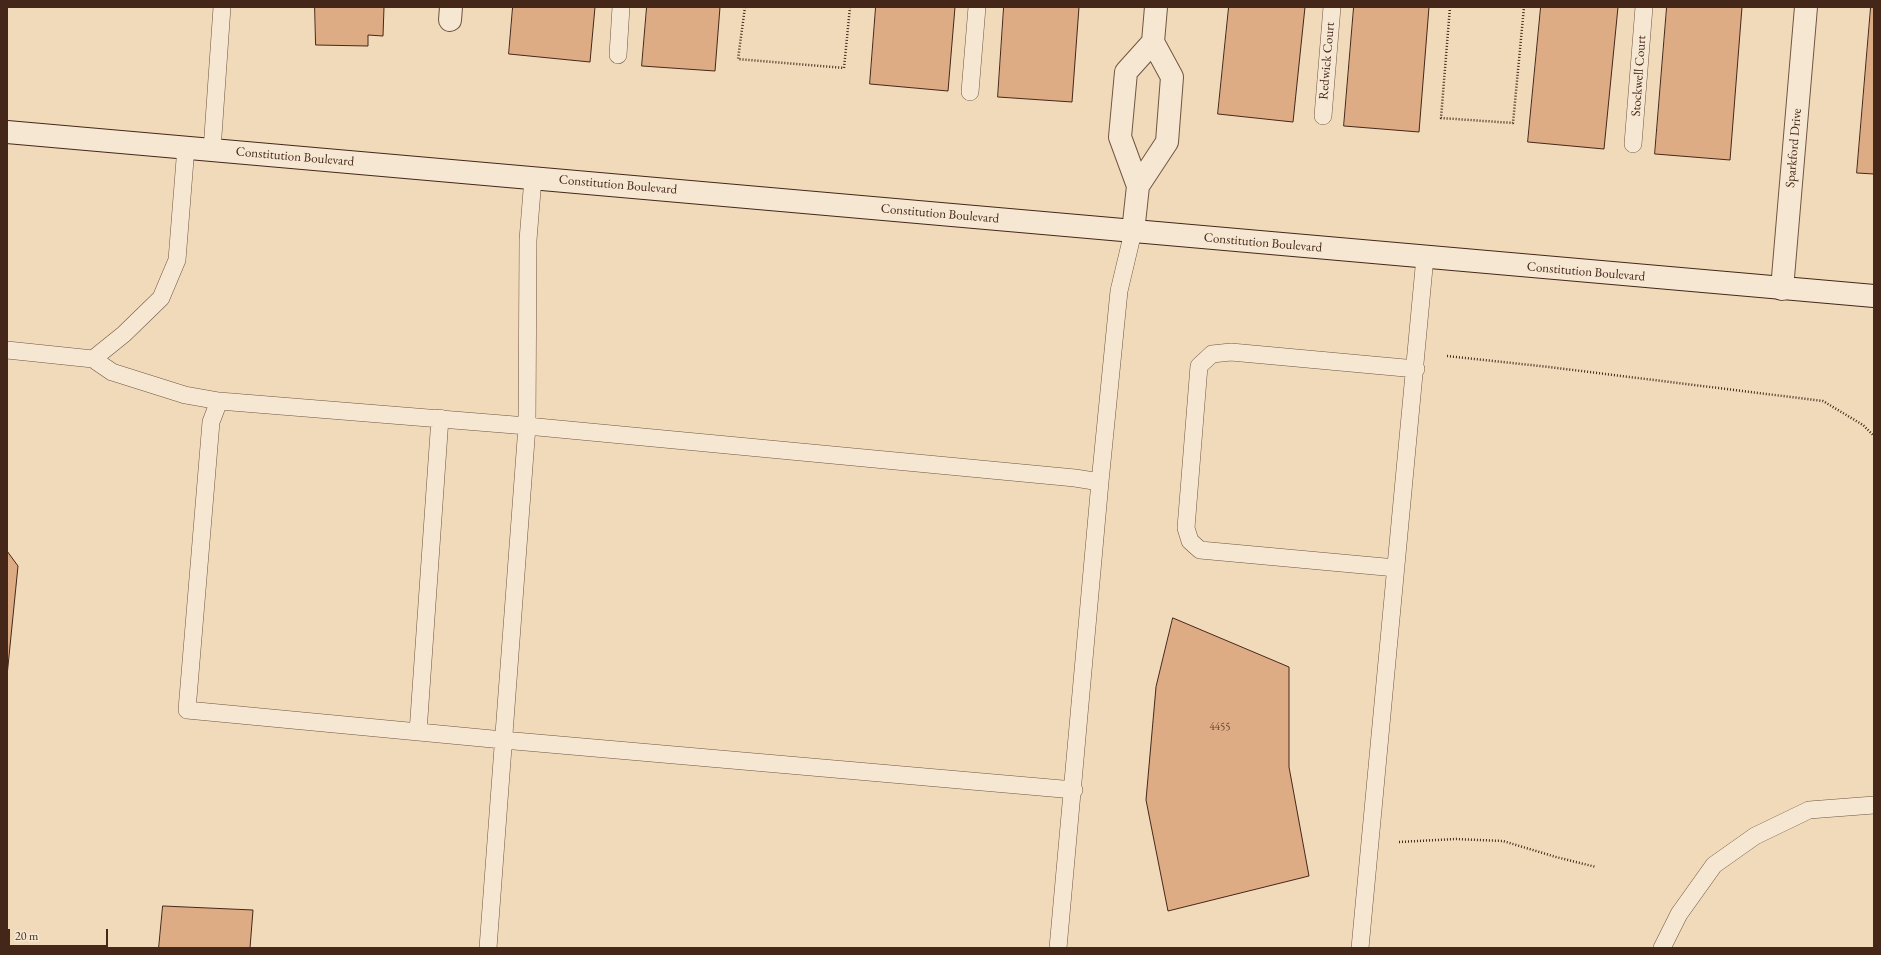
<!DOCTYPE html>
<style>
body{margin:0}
#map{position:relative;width:1881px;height:955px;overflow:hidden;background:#f1daba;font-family:"EB Garamond",serif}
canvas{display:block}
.frame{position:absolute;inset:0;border:8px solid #45271a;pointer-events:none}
.scale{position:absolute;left:8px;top:929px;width:100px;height:18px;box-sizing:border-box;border:2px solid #45271a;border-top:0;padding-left:5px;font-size:12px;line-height:14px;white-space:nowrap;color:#45271a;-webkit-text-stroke:3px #f6e7d2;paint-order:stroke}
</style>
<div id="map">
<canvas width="1881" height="955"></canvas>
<div class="frame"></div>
<div class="scale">20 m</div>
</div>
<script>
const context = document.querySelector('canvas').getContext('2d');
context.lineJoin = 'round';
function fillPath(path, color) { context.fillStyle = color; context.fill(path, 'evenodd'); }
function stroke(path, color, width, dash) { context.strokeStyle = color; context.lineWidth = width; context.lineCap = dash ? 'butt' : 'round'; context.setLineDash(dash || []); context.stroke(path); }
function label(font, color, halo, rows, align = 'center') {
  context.font = font + ' "EB Garamond",serif'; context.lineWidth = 3.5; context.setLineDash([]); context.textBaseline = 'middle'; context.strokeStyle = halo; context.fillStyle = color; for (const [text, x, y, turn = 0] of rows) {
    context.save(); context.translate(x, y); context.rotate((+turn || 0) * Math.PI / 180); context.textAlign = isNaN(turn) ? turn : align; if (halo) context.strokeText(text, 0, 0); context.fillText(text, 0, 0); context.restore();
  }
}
const building = new Path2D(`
 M315,7H384L383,36L368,35V46L316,45Z
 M513,7H595L590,62L509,54Z
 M647,7H720L715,71L642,66Z
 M876,7H955L948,91L870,84Z
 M1004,7H1079L1072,102L998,97Z
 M1229,7H1305L1293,122L1218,114Z
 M1354,7H1429L1419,132L1344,126Z
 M1541,7H1618L1604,149L1528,142Z
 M1667,7H1742L1730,160L1655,154Z
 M1871,7H1874V174L1857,173Z
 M7,551L18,566L7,676Z
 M1173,618L1289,667V767L1309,876L1168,911L1146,800L1156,687Z
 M163,906L253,910L250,948H159Z`);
fillPath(building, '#ddab84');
stroke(building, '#45271a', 1);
const service = new Path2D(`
 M618,55L621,7
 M970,92L977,7
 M1323,116L1332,7
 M1633,144L1644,7
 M212,150L222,7
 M7,350L93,359L124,334L161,298L177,260L186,147
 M93,359L112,372L185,395L219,401L527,426L1075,478L1100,482
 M219,401L211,422L187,710L503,740L1074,790
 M1396,568L1200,550L1190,541L1186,528L1199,366L1212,354L1231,352L1416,369
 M418,732L440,418
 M488,948L527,426L528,240L533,178
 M1058,948L1100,482L1119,291L1133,232
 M1360,948L1425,257
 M1662,948L1679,914L1714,865L1755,836L1809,810L1874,805`);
const minor = new Path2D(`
 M450,20L451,7
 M1138,186L1120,137L1126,72L1153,42
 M1133,232L1138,186L1167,142L1172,77L1153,42L1156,7
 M1782,289L1806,7`);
const secondary = new Path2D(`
 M7,132L1874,296`);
stroke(service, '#705442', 18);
stroke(minor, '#705442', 24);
stroke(secondary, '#45271a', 24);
stroke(new Path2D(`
 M745,7L738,59L844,68L850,7
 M1450,7L1441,118L1513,123L1524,7
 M1447,356L1549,367L1823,401L1863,425L1874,436
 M1399,842L1456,839L1503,841L1556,857L1596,867`), '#45271a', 2.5, [1, 2]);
stroke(service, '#f6e7d2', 17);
stroke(minor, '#f6e7d2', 22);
stroke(secondary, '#f6e7d2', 22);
label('11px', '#6b4834', null, [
 ["4455",1220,727]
]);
label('13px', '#45271a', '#f6e7d2', [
 ["Redwick Court",1327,61,-85],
 ["Stockwell Court",1639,76,-86],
 ["Sparkford Drive",1794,148,-85],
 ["Constitution Boulevard",295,157,5],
 ["Constitution Boulevard",618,185,5],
 ["Constitution Boulevard",940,214,5],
 ["Constitution Boulevard",1263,243,5],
 ["Constitution Boulevard",1586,272,5]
]);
</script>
